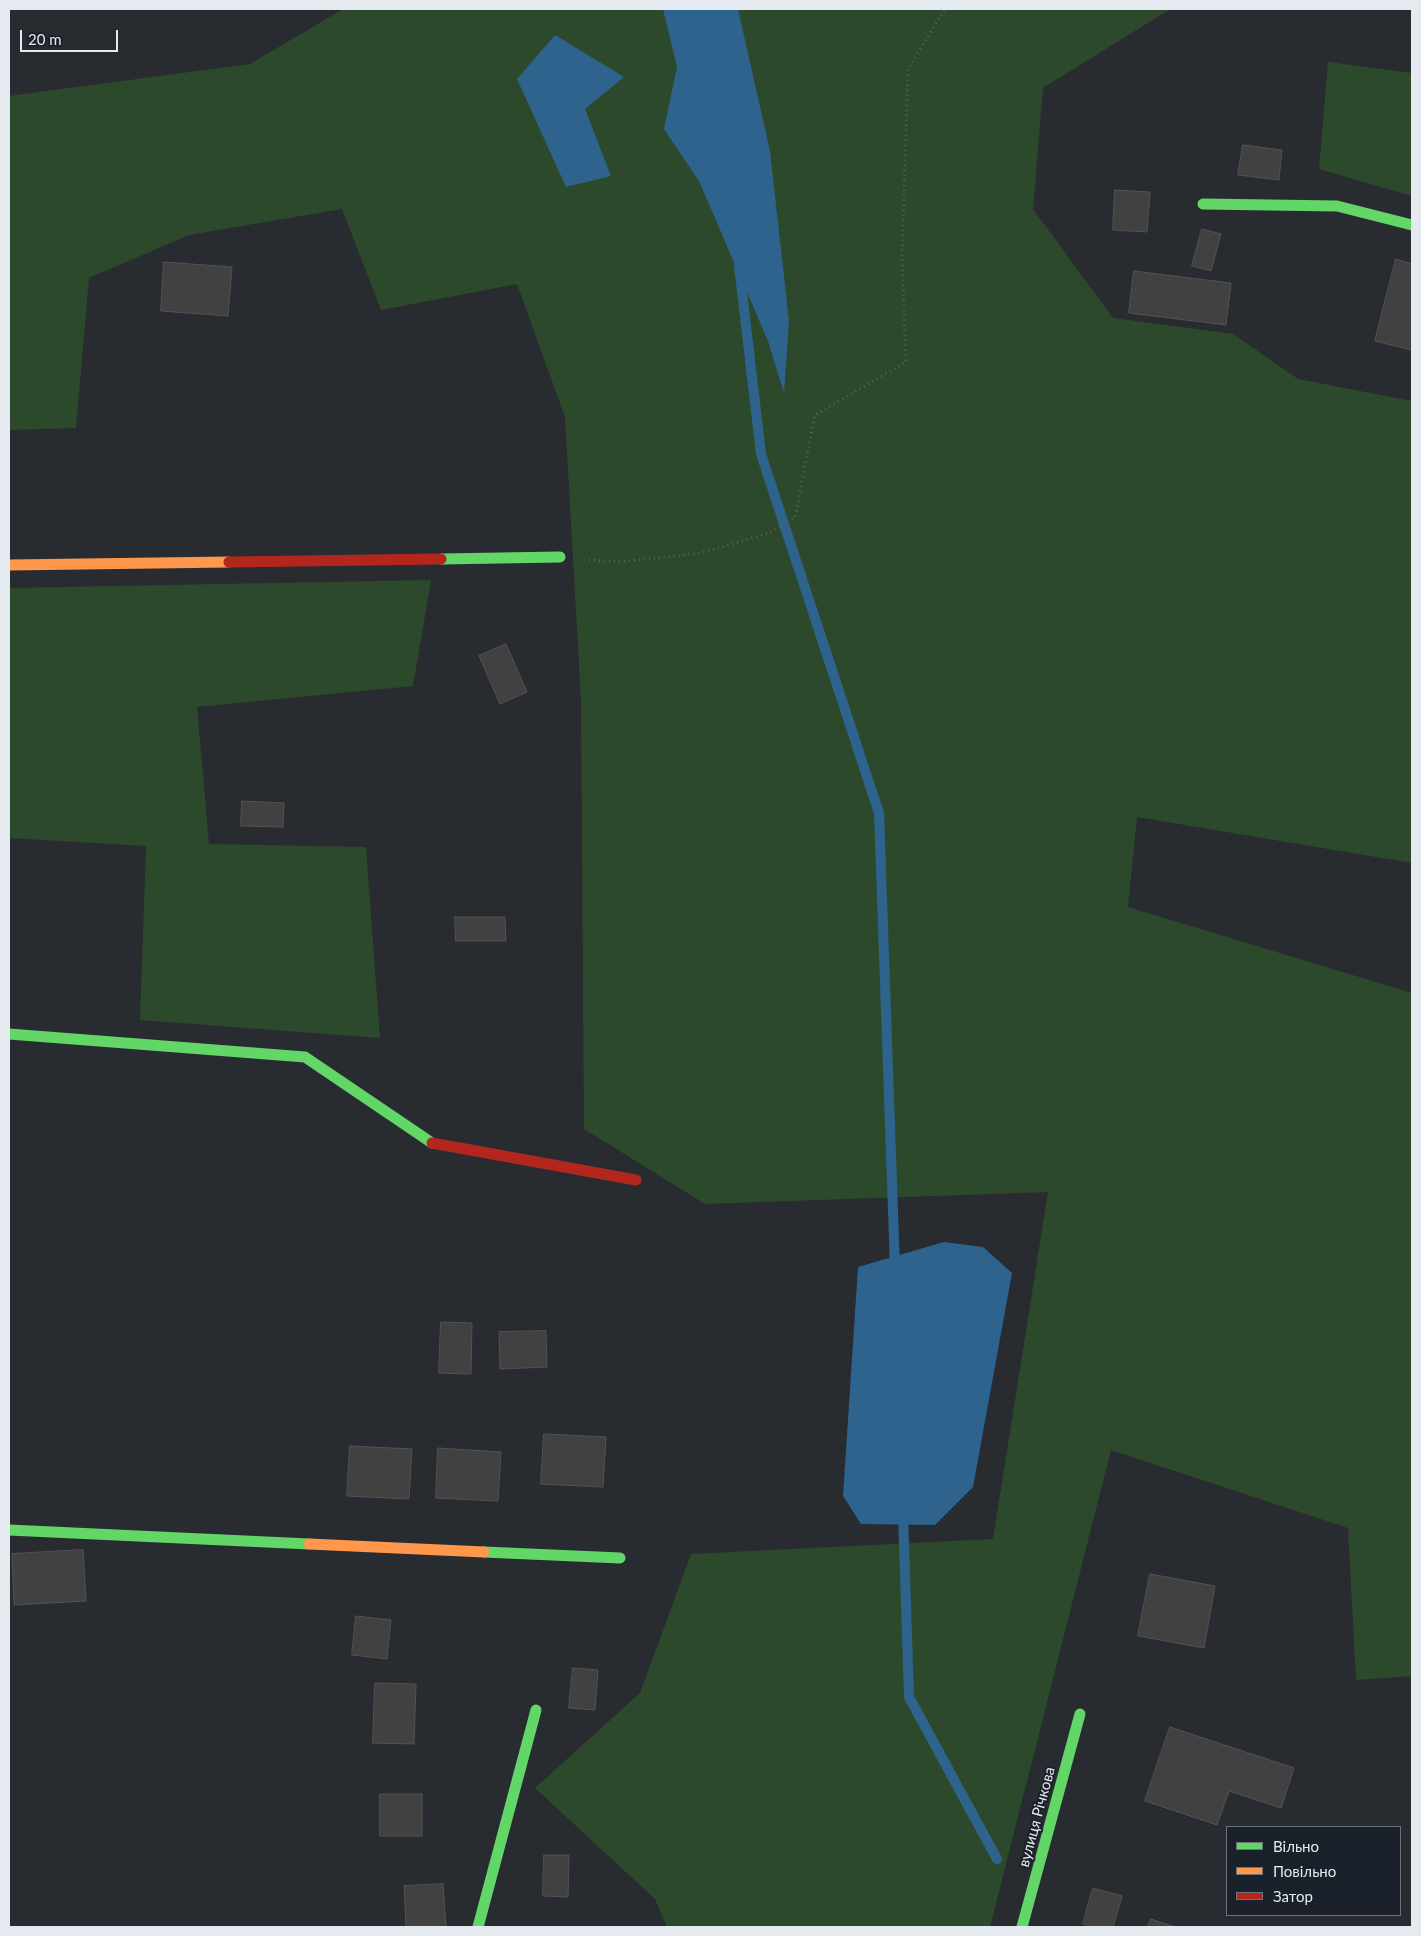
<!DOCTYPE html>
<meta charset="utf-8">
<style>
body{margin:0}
#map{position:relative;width:1421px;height:1936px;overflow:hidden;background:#282c31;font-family:Lato,sans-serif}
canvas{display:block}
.frame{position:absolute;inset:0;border:10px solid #e5eaf0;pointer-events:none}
.legend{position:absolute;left:1226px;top:1826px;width:175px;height:90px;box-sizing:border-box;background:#1b212b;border:1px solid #6c717a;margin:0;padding:6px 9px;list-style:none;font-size:15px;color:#e5eaf0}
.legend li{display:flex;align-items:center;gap:10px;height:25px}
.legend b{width:25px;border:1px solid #6c717a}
.scale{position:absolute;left:20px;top:30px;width:98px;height:22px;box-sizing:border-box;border:2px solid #e5eaf0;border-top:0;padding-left:6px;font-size:15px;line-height:18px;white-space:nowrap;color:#e5eaf0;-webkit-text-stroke:4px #1b212b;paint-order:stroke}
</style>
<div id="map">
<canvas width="1421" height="1936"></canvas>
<div class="frame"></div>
<ul class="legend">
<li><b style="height:6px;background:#63d668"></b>Вільно</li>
<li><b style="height:6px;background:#ff974d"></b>Повільно</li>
<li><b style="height:6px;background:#b3261e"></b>Затор</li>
</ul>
<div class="scale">20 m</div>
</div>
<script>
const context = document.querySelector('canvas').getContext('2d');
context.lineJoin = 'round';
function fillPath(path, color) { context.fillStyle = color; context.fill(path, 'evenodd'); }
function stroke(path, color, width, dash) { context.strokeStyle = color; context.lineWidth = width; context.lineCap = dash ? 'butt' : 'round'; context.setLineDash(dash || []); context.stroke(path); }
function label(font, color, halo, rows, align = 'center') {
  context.font = font + ' Lato,sans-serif'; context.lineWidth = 4; context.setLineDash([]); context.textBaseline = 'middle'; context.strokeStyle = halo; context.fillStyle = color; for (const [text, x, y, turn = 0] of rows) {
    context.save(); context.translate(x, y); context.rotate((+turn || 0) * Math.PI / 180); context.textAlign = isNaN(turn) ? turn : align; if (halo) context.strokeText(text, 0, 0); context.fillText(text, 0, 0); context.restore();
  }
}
fillPath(new Path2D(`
 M343,9H1170L1043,88L1033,209L1113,318L1233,334L1298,379L1412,401V863L1137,817L1128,907L1412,993V1676L1356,1680L1348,1528L1111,1450L990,1927H667L655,1899L535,1788L640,1693L691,1554L993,1539L1048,1192L705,1204L584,1129L581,700L565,417L517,284L381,310L342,209L189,235L89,278L76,428L9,430V96L250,64Z
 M1328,62L1412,73V196L1319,169Z
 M431,580L413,686L197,707L209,844L366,847L380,1038L140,1020L146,846L9,838V588Z`), '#2d492b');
fillPath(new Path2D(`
 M663,9H738L770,151L789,321L784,393L768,341L699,181L664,129L677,67Z
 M555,35L624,77L585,109L611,176L566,187L517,79Z
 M944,1242L983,1247L1012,1273L973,1487L935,1525L861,1524L843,1496L858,1267Z`), '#2e638d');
stroke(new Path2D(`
 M739,266L761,454L879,813L895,1268
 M903,1513L909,1697L997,1859`), '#2e638d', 10);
const building = new Path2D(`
 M1243,145L1282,150L1279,180L1238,175Z
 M1115,190L1150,192L1147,232L1113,230Z
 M1202,229L1221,234L1211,271L1192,266Z
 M1396,259L1412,264V345L1411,350L1375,341Z
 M164,262L232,267L228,316L161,311Z
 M1134,271L1231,283L1226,325L1129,313Z
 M506,644L527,692L500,704L479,656Z
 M242,801L284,803L283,827L241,826Z
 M455,917H505L506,941H456Z
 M441,1322L472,1323L471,1374L439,1373Z
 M546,1331L547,1367L500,1369L499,1332Z
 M544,1434L606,1437L603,1487L541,1484Z
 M350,1446L412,1449L409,1499L347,1496Z
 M438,1448L501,1452L498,1501L436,1498Z
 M83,1550L86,1601L14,1605L12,1554Z
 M1150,1574L1215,1586L1204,1648L1138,1636Z
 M356,1616L391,1620L387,1659L352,1655Z
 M573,1668L598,1670L595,1710L569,1708Z
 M375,1683L416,1684L414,1744L373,1743Z
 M1170,1727L1294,1768L1281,1808L1229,1791L1217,1825L1145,1801Z
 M380,1794H422V1836H380Z
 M544,1855H569L568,1897L543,1896Z
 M443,1884L446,1927H406L404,1886Z
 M1093,1888L1122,1896L1113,1927H1093L1083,1924Z
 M1151,1919L1175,1927H1148Z`);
fillPath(building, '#414142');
stroke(building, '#535254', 1);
stroke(new Path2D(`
 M589,560L619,562L701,553L766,534L795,518L815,415L906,362L902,255L908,69L945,9`), '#645c5d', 3, [1, 4]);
stroke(new Path2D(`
 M1203,204L1337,206L1412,225
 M441,559L560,557
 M9,1034L305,1057L432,1143
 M9,1530L309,1544
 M484,1552L620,1558
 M478,1927L536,1710
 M1022,1927L1080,1714`), '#63d668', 11);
stroke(new Path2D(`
 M9,565L229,562
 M309,1544L484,1552`), '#ff974d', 11);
stroke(new Path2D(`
 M229,562L441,559
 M432,1143L636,1180`), '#b3261e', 11);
label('15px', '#e5eaf0', '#1b212b', [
 ["вулиця Річкова",1037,1817,-75]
]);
</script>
